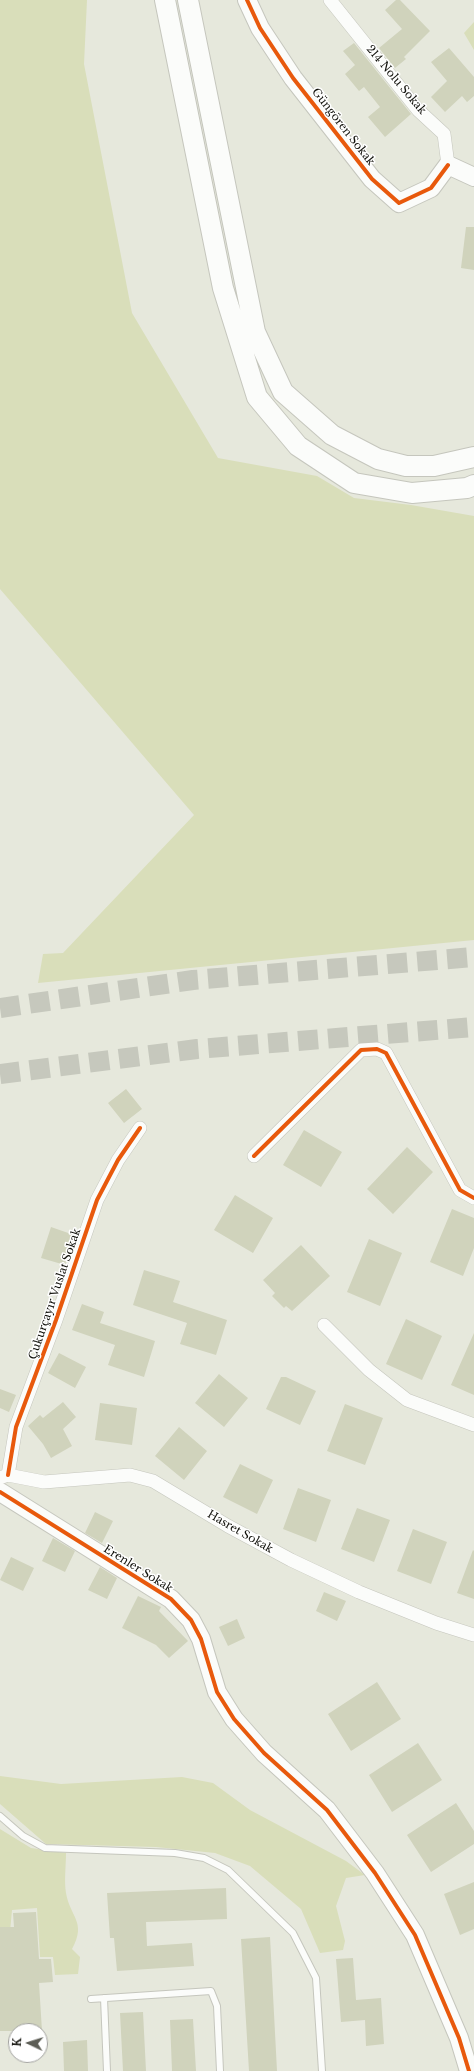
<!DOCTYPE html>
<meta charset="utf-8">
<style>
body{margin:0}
#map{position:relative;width:474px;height:2071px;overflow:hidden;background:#e6e8dc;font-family:"Libre Baskerville",serif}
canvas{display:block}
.north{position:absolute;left:8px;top:2023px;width:40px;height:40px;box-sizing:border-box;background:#fff;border:1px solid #a0a09e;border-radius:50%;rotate:274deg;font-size:11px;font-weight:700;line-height:16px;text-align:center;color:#12120c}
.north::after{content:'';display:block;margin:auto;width:14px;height:18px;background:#5c5d55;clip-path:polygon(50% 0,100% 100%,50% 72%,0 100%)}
</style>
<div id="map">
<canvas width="474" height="2071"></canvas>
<div class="north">K</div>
</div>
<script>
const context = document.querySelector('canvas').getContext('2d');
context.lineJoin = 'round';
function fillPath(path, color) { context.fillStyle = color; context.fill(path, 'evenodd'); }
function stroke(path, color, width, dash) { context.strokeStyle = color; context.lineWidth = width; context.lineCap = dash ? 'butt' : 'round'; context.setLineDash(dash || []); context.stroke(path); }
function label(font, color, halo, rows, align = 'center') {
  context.font = font + ' "Libre Baskerville",serif'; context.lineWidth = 3; context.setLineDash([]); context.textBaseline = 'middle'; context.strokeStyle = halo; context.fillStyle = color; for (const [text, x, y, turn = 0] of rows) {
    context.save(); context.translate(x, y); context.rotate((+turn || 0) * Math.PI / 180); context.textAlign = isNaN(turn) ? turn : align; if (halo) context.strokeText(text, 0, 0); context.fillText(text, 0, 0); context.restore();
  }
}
fillPath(new Path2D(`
 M0,0H87L84,64L132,313L218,458L317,476L354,498L411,505L474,516V940L38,983L43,954L63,953L194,815L0,589Z
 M474,22V50L464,33Z
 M0,1776L61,1784L182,1777L213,1783L250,1810L346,1861L365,1875L346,1878L336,1906L345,1941L343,1950L320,1953L301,1909L250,1866L215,1853L156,1847L46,1844L0,1804Z
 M0,1829L31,1848L66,1853C66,1866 64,1881 66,1893C70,1917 87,1922 72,1949L80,1957L78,1974L55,1975L53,1957H40L37,1908L12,1910L10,1932L0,1965Z`), '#d9deba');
fillPath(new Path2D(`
 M396,0H400L430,31L404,57L406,59L395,68L379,48L402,29L385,10Z
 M354,43L411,114L385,137L368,117L380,107L364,87L359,91L345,74L355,65L343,51Z
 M449,48L474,77V96L467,102L462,96L445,112L431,97L447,81L431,62Z
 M466,227H474V270L461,268Z
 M126,1089L142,1109L124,1123L108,1103Z
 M304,1130L342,1152L321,1187L283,1165Z
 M407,1147L433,1172L393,1214L367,1189Z
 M235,1195L273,1218L253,1253L214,1230Z
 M452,1209L474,1218V1248L463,1276L430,1262Z
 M51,1227L74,1235L65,1265L41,1258Z
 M369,1239L402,1253L380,1306L347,1292Z
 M301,1245L330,1276L292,1311L286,1306L284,1308L272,1296L275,1293L263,1280Z
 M144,1270L180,1281L173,1302L227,1320L216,1355L180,1344L187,1323L133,1305Z
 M82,1304L104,1312L100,1323L155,1341L144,1377L108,1365L115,1345L72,1330Z
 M406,1319L442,1336L422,1380L386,1364Z
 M474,1333V1395L451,1385Z
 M59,1353L86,1367L75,1388L48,1373Z
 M219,1374L248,1398L224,1427L195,1403Z
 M281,1377H286L316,1391L300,1425L266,1409Z
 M0,1389L16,1395L9,1412L0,1408Z
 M63,1402L76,1417L63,1429L72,1446L51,1458L43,1444L28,1426L40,1415L43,1418Z
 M100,1403L137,1408L132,1445L95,1440Z
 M345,1404L383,1418L365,1465L327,1451Z
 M179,1427L207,1451L184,1480L155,1456Z
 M240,1464L273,1480L257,1514L223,1497Z
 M298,1488L331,1500L316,1542L283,1529Z
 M357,1508L390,1520L374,1562L341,1549Z
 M95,1512L113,1521L102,1543L85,1533Z
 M413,1529L447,1542L431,1584L397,1571Z
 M53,1538L75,1551L65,1572L42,1561Z
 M473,1550L474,1551V1599L457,1593Z
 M11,1557L34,1568L23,1591L0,1580Z
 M100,1567L117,1578L107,1599L88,1590Z
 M324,1592L346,1601L337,1621L316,1611Z
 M138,1596L161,1607L159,1611L188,1641L169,1658L156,1645L122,1628Z
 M237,1619L245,1638L228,1646L219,1627Z
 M377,1682L401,1719L351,1751L328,1714Z
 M418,1743L442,1780L392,1812L369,1775Z
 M456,1803L474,1831V1844L431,1872L407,1835Z
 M474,1882V1929L460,1935L444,1894Z
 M226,1888L227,1919L146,1922L147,1946L192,1943L194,1966L117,1971L114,1938H110L107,1893Z
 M36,1912L39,1959H51L53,1982L39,1983L42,2031H0V1927H14L13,1913Z
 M270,1937L277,2071H249L241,1939Z
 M353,1958L356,2000L381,1998L384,2044L366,2046L365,2020L341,2022L336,1959Z
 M143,2012L146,2071H123L120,2013Z
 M193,2019L196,2071H172L170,2020Z
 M87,2040L88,2071H64L63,2042Z`), '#d0d3bc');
stroke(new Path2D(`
 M0,1008L193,980L474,957
 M0,1074L197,1049L474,1027`), '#c6c8bd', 20, [20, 10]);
const lane = new Path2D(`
 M0,1816L23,1836L45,1848L175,1853L204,1858L228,1870L293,1933L316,1978L322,2071
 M104,1998L107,2071
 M91,1999L211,1991L217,2006L220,2071`);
const street = new Path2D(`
 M330,0L418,110L444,134L448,165
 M254,1156L361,1050L377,1049L386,1053L460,1190L474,1198
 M324,1325L369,1370L407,1400L474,1425
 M8,1475L16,1427L56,1320L97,1200L118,1160L140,1128
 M0,1478L8,1475L44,1482L130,1475L153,1481L228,1526L291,1560L359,1592L436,1623L474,1635`);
const secondary = new Path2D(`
 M247,0L260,28L293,78L372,179L399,203L431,188L448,165L474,177
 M0,1492L171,1599L191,1620L201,1639L217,1692L234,1719L264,1753L327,1810L375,1873L415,1935L459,2038L469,2071`);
const primary = new Path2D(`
 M165,0L223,288L257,397L298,446L354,483L412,493L467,488L474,485
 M188,0L255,332L283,392L332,435L378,459L406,466H434L474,457`);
stroke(lane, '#c5c6bd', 8);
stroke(street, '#c5c6bd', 14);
stroke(secondary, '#c5c6bd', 20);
stroke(primary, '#c5c6bd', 22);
stroke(lane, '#fbfcfa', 6);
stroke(street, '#fbfcfa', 13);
stroke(secondary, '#fbfcfa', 18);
stroke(primary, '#fbfcfa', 20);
stroke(new Path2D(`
 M247,0L260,28L293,78L372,179L399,203L431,188L448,165
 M254,1156L361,1050L377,1049L386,1053L460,1190L474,1198
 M8,1475L16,1427L56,1320L97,1200L118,1160L140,1128
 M0,1492L171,1599L191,1620L201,1639L217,1692L234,1719L264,1753L327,1810L375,1873L415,1935L459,2038L469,2071`), '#e8590c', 4);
label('11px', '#12120c', '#fff', [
 ["214 Nolu Sokak",396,80,50],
 ["Güngören Sokak",343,127,52],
 ["Çukurçayır Vuslat Sokak",55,1294,-71],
 ["Hasret Sokak",240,1532,30],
 ["Erenler Sokak",138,1569,32]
]);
</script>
